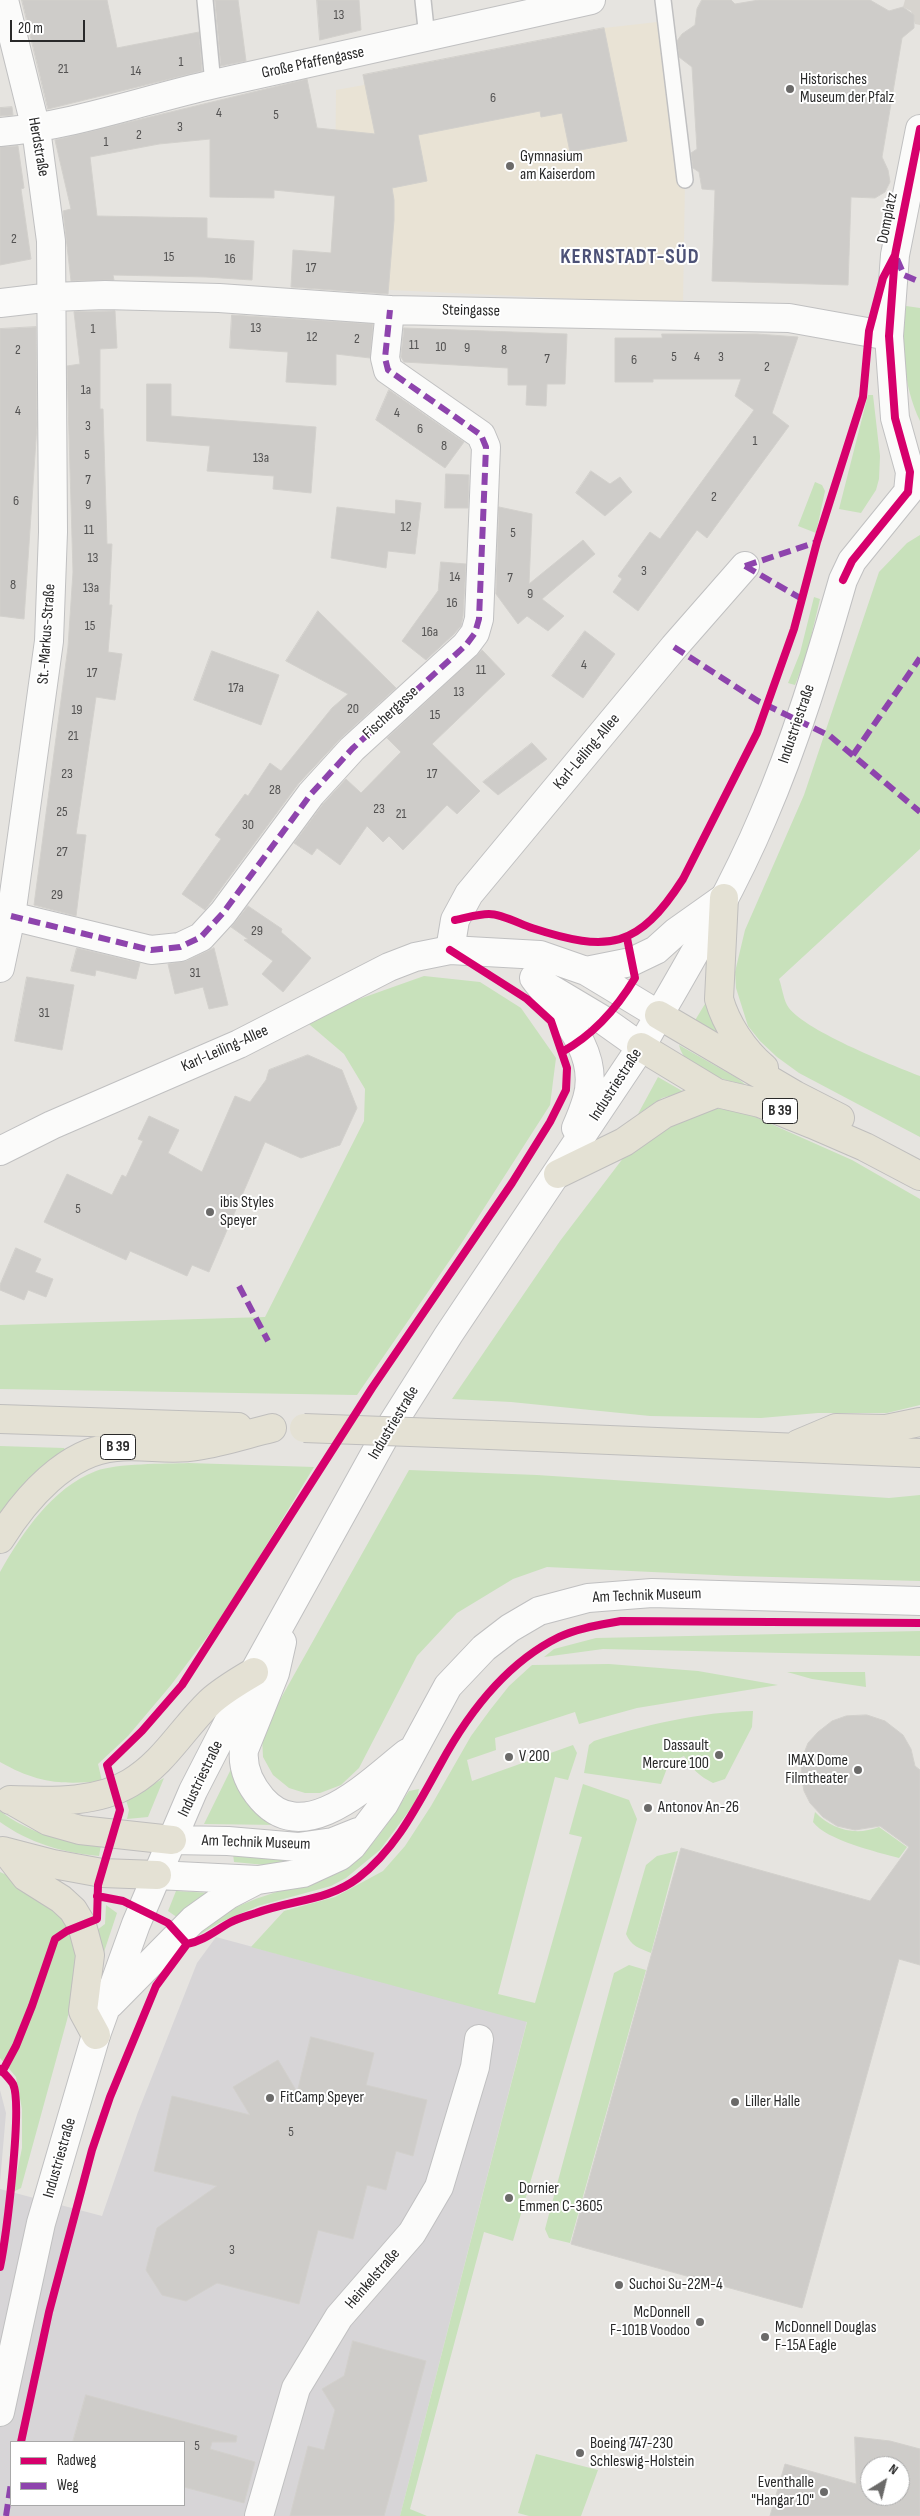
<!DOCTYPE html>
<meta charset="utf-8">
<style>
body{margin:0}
#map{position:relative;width:920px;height:2516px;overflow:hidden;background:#e6e4e0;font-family:"Sofia Sans Condensed",sans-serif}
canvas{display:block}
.legend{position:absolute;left:10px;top:2441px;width:175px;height:65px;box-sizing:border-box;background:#fff;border:1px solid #a9a9a9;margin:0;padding:6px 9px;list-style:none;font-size:15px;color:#292929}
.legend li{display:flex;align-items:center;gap:10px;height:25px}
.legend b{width:25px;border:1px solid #a9a9a9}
.north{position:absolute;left:860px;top:2456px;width:50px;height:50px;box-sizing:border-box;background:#fff;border:1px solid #a9a9a9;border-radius:50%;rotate:36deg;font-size:14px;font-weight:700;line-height:20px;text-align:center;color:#292929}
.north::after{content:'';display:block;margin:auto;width:18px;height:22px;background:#6b6a69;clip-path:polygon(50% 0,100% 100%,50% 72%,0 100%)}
.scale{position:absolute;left:10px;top:20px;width:75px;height:22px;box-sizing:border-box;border:2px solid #292929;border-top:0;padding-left:6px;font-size:15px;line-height:18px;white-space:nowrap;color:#292929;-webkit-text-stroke:4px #fff;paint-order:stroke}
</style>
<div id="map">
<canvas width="920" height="2516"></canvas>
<ul class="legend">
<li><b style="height:6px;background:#d6006c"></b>Radweg</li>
<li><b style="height:6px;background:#8e44ad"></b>Weg</li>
</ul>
<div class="north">N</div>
<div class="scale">20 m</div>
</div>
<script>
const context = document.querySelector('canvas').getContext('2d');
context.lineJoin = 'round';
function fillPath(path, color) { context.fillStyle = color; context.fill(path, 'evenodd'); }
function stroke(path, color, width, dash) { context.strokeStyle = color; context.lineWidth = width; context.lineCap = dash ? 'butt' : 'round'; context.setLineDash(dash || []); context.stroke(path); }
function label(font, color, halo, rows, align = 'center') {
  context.font = font + ' "Sofia Sans Condensed",sans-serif'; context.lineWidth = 4; context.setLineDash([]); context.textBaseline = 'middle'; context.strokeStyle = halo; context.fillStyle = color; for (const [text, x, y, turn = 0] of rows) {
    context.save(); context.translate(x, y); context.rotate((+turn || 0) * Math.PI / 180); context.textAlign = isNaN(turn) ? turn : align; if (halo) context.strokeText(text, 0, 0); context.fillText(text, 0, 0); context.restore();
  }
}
fillPath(new Path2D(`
 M216,1937L527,2021L400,2516H0V2189L102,2216L138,2112L197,1963ZM11,2442H184V2505H11Z
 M0,2090L6,2113L0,2182Z`), '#d7d5d7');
fillPath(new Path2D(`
 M666,21L685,180L683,304L328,287L335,196L336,90L364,85L363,75L604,28Z`), '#e9e3d5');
fillPath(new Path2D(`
 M906,306L920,308V421C903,385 901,345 906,306Z
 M868,395H873L880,456L879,479L876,490L861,513L839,509Z
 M815,482L822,485L825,491L816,533L798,526Z
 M920,535V849L779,979C782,987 783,997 787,1005C800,1029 892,1065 920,1076V1137L799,1073L777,1057L760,1041L748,1026L736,988L735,972L745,930L804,795L879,572L907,543Z
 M814,597L820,599L807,654L795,685L788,683L800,653Z
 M424,976L480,982L521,1008L556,1058L550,1105L461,1244L357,1395L0,1389V1325L265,1317L364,1121L365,1089L344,1054L303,1019Z
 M708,999L723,1040L694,1022Z
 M679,1045L737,1078L746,1085C724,1080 684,1070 679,1045Z
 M658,1077L684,1092L662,1098L638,1114Z
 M706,1107L744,1112L852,1160L920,1199V1405L887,1413H818L761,1418L650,1416L511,1402L452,1399L560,1241L627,1153L668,1122Z
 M0,1446L64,1448L66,1451C40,1467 19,1489 0,1514Z
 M189,1463L314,1467L225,1613L171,1685L128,1736L98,1764L102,1781C61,1785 37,1783 0,1762V1572C23,1532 52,1488 96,1471C117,1463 165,1464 189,1463Z
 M409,1470L537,1475L889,1498L920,1495V1581L736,1576L547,1567L513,1579L457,1613L417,1656L359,1768L341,1785L320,1793H305L289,1788L273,1775L263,1757L262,1737L276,1707Z
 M920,1631V1656L603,1649L544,1657L554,1649L596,1638Z
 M609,1664L698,1671L778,1685L637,1708L579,1724L575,1712L495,1738L496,1750L467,1760L472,1781L573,1745L577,1753L568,1780L555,1777L498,1994L535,2003L582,1837L569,1834L583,1784L629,1800L637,1819L513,2241L484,2232L410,2509L427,2516H400L527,2022L251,1947L284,1911L335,1897L383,1871L405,1846L431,1806L471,1736L490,1710L509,1686L532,1665Z
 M787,1672H865L866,1687L812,1679Z
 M753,1711L752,1727L725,1779L713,1783C699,1776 692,1769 684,1756L669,1763L661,1784L584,1773L589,1745L594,1741C644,1725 700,1712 753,1711Z
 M232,1767C236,1797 256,1809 279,1825L204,1824Z
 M164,1778L148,1817L127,1819L129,1810L126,1800Z
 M419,1789L417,1800L380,1850L346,1878L331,1886L258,1906L221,1922L194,1938C225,1906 259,1897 301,1885C317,1881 333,1877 347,1867C374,1848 391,1818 409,1791Z
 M0,1811C29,1833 65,1843 101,1845L99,1856C64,1853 29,1843 0,1822Z
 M815,1812C832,1830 856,1836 879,1827L907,1847L899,1858C877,1852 826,1840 813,1822Z
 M678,1851L651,1953C639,1948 631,1946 626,1934L646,1865L657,1856Z
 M233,1854L292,1858L294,1862L265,1865L234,1862Z
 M0,1872L38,1889L62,1908L82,1954L67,2020L21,2188L13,2192L22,2148V2109L16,2077L0,2058Z
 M176,1891L211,1893L181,1920L168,1911Z
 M106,1905L117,1913L103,1955L97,1930L105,1924Z
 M629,1965L646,1970L570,2243L549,2238L545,2229L614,1973Z
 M536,2454L598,2470L581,2516H529L518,2513Z`), '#c8e1bb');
fillPath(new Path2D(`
 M905,0H920V25L915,24L911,11L903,7Z`), '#d7d4cf');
const building = new Path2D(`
 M22,0H107L117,48L199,32L202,71L48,109Z
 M215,0H238L246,61L221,66Z
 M317,0H359L361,30L320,40Z
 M702,0H731L735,4L759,0H870L889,11L903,7L914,15V28L902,38L882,157L888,170L890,182L885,192L875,198L851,197L848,285L712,281L715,190L702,189L699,172L693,168L691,153L697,149L692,67L679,57L677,41L682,34L695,25L697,9Z
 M604,28L627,141L570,152L562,113L541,117L540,111L418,135L427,181L392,188L394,200V220L388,294L291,287L293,250L331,253L335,196L274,190V198L210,197V139L159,144L90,157L97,216L207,218V238L254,241L252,280L206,277L113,275L114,280L71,281L63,211L71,209L55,140L307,79L317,128L375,134L363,75Z
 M12,107L13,115L0,116V108Z
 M18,146L24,188L21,189L31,259L0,265V147Z
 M115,311L117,348L100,349V409H103L107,544H112L109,605H112L108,652L122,654L115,700L96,697L76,834L86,835L76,916L34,905L68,647L73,572L67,366L80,364L74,312Z
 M232,315L373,324L370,358L336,354V385L286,382L288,352L230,348Z
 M36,327L37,425L24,619L0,616V329Z
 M404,328L567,334L565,384H547L546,406L526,405L527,385H508V368L404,362L401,357Z
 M662,334H757L798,337L772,413L789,426L707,538L697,530L638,611L613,592L622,579L618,576L650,532L660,539L754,410L735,396L741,379H653V382H615V338H662Z
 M147,384H171V416L316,427L311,493L273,489L274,476L207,471L210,446L147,441Z
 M389,390L464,442L445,468L376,420Z
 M591,471L610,484L620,477L632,492L605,516L576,493Z
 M446,474L469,475L468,508H445Z
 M396,500L421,503L415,554L388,551L386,568L331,558L337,507L395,514Z
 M499,507L532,514L529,584L583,540L595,554L542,599L564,616L548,631L527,616L518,624L496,594Z
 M441,562L466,564L463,616L461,626L454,634L426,660L402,641L438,591Z
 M318,611L396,688L341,738L299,783L205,910L182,894L221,839L215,835L245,794L248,796L270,763L281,771L332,708L348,694L286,661Z
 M585,631L615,654L583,698L552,676Z
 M482,650L505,674L432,744L480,791L457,814L447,805L403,850L389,836L383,842L367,826L340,865L317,848L312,855L294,843L323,804L346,779L361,793L401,752L387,738Z
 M212,651L279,675L261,725L194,700Z
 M532,743L547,759L498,795L483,782Z
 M248,906L282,929L281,932L311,958L283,992L262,974L273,961L244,940L248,939L231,927Z
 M77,948L140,963L136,979L96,970L95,976L71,971Z
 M214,948L228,1005L209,1009L203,987L175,994L168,964L186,961Z
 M27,977L74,985L62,1050L15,1041Z
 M308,1055L342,1070L357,1108L340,1145L301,1158L265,1142L209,1272L192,1265L187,1276L130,1251L126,1260L44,1222L67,1174L112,1195L122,1175L126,1177L143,1141L138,1139L149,1116L179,1130L168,1153L202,1172L235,1096L250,1102L266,1080L269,1070Z
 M16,1248L41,1259L35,1272L53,1279L46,1297L28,1290L24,1300L0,1290V1285Z
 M867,1715L885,1721L903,1735L911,1749L915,1766L920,1770V1965L899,1959L802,2308L571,2244L681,1848L870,1901L909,1847L880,1826L855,1830L837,1826L823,1817L810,1803L804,1791L801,1774L802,1758L808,1743L818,1732L832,1721L846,1716Z
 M311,2037L374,2053L366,2085L427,2100L413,2156L396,2151L386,2190L367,2185L353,2239L318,2230L299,2304L217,2283L186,2301L162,2295L146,2270L157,2228L217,2186L154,2171L172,2096L250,2115L233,2087L278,2060L297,2092Z
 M353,2341L426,2361L384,2516H290L308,2446L324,2450L335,2410L322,2389L344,2376Z
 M86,2395L237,2436L236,2442H212L210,2449L255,2462L244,2503L184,2487V2442H73Z
 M855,2437L890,2441L920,2449V2516H770L785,2464L856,2484ZM870,2466H900V2496H870Z`);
fillPath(building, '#ceccc9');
stroke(building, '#d2d0cc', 1);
const lane = new Path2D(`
 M205,0L213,84
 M423,0L427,38
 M663,0L685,180`);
const street = new Path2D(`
 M0,132C73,126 143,100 214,84C339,55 465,29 591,0
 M0,303L52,297L105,295L219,298L390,310L789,318L889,336
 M908,492L910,472L895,418L889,336L895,255L920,129
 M11,916L151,950L180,947L201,937L223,913L311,794L352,749L466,645L475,633L479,619L486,447L481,435L388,370L385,358L390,310
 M450,950L455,920L469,894L674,647L745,566
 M0,968L11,916L49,641L53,532L51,241L36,129L4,0
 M659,1015C696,951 734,886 763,817C796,741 820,660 843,580L852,561L908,492
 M259,2516L296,2388L339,2317L412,2233L439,2187L475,2067L479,2039`);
const secondary = new Path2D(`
 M586,971L631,962L656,950L676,932L724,898
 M534,978C560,1013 601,1051 587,1099C584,1109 580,1119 576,1128
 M546,986L603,1020L641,1047
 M0,1151L52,1125L239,1044L389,967L415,957L450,950L540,955L586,971L659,1015L641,1047L449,1334L387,1432L254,1672L193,1791L136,1924L96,2035L41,2223L0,2412
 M282,1642L275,1673L244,1750C242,1769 250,1785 262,1799C306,1849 371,1781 407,1753
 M172,1840L228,1841L298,1847L333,1842L358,1832
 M157,1875L258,1880L303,1873L340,1856L352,1846L384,1804L448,1686L484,1648L510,1628L539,1611L588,1598L652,1593L920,1601
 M110,2004L193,1920L228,1895L255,1881`);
const primary = new Path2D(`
 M724,898L719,999C726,1024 743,1050 764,1068
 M659,1015L795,1095L840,1118
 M641,1047L717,1093L760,1103L812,1124L865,1147L920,1176
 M558,1174L624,1142L664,1114L717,1093
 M0,1419L238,1427
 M490,1435L920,1453
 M798,1444L836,1428L886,1429L920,1422
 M0,1539C25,1499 66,1451 116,1447C143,1444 170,1451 197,1446C222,1442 247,1434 272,1428
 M10,1800C49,1801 95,1804 130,1783C164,1763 182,1729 210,1702C223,1690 239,1681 254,1672
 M13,1801L48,1821L80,1830L172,1840
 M3,1851L53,1864L102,1873L157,1875
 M8,1854L26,1877L61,1899L73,1910L82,1925L90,1955L83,2011L96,2035`);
stroke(lane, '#c0c0c1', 18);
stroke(street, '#c0c0c1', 30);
stroke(secondary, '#c0c0c1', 30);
stroke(primary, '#bfbebd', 30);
stroke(lane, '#fbfbfa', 15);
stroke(street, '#fbfbfa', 28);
stroke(secondary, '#fbfbfa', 28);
stroke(primary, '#e4e1d4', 28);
const primaryBridge = new Path2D(`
 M304,1428L490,1435`);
stroke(primaryBridge, '#bfbebd', 30, []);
stroke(primaryBridge, '#e4e1d4', 28);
stroke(new Path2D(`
 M897,259L904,275L920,282
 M745,566L817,542
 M745,566L802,599
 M674,647L758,701L830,736L920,812
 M853,755L920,658
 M11,916L151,950L180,947L201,937L223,913L311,794L352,749L466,645L475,633L479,619L486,447L481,435L388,370L385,358L390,310
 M239,1286L268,1341
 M6,2516L11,2483`), '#8e44ad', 6, [12, 6]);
stroke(new Path2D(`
 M908,492L910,472L895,418L889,336L895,255L920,129
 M843,580L852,561L908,492
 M455,920C466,918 478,914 489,914C502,914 520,924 532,928C609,953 638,949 683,879L757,733L794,629L817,542L863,397L869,331L883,278L895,255
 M562,1052C593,1035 617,1008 635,978L627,938
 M97,1896L123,1901L168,1923L187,1944C204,1941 216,1930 231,1922C238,1918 247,1916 256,1913C290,1900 328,1901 358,1878C396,1849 417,1806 440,1765C467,1715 506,1663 559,1637C578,1628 600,1625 621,1621L920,1623
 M0,2069C4,2073 10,2079 13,2084C23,2105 6,2238 0,2267
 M2,2072L16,2046L32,2006L55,1939L67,1931L97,1919L98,1885L120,1810L107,1765L142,1731L182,1685L372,1388L512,1183L550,1122L566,1090L567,1068L551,1021L527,999L450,950
 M21,2442L49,2312L92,2150L110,2097L156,1986L187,1944`), '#d6006c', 8);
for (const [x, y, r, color] of [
 [790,89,5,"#6b6a69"],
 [510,166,5,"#6b6a69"],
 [210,1212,5,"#6b6a69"],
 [719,1755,5,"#6b6a69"],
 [509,1757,5,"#6b6a69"],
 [858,1770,5,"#6b6a69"],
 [648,1808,5,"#6b6a69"],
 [270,2098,5,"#6b6a69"],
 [735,2102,5,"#6b6a69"],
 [509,2198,5,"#6b6a69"],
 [619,2285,5,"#6b6a69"],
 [700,2322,5,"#6b6a69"],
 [765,2337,5,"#6b6a69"],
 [580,2453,5,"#6b6a69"],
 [824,2492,5,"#6b6a69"]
]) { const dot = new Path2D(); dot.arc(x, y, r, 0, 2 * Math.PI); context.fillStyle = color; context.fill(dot); stroke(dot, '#fff', 2); }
label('14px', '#535252', null, [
 ["13",339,15],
 ["1",181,62],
 ["21",63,69],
 ["14",136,71],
 ["6",493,98],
 ["4",219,113],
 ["5",276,115],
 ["3",180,127],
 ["2",139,135],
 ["1",106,142],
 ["2",14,239],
 ["15",169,257],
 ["16",230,259],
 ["17",311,268],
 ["13",256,328],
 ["1",93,329],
 ["12",312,337],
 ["2",357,339],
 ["11",414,345],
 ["10",441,347],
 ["9",467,348],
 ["2",18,350],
 ["8",504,350],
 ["5",674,357],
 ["4",697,357],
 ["3",721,357],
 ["7",547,359],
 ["6",634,360],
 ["2",767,367],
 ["1a",86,390],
 ["4",18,411],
 ["4",397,413],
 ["3",88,426],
 ["6",420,429],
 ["1",755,441],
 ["8",444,446],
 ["5",87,455],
 ["13a",261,458],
 ["7",88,480],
 ["2",714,497],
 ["6",16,501],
 ["9",88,505],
 ["12",406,527],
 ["11",89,530],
 ["5",513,533],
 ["13",93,558],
 ["3",644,571],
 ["14",455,577],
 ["7",510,578],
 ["8",13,585],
 ["13a",91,588],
 ["9",530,594],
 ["16",452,603],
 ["15",90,626],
 ["16a",430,632],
 ["4",584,665],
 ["11",481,670],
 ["17",92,673],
 ["17a",236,688],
 ["13",459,692],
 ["20",353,709],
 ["19",77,710],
 ["15",435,715],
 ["21",73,736],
 ["23",67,774],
 ["17",432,774],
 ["28",275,790],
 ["23",379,809],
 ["25",62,812],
 ["21",401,814],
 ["30",248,825],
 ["27",62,852],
 ["29",57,895],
 ["29",257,931],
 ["31",195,973],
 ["31",44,1013],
 ["5",78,1209],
 ["5",291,2132],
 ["3",232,2250],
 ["5",197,2446]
]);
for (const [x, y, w] of [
 [780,1111,35],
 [118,1447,35]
]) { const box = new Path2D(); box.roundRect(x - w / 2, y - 12.5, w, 25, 4); context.fillStyle = '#fff'; context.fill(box); stroke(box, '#292929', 1); }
label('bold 15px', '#292929', null, [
 ["B 39",780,1111],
 ["B 39",118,1447]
]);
label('16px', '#292929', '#fff', [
 ["Große Pfaffengasse",313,63,-12],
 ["Herdstraße",38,147,80],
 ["Domplatz",888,218,-79],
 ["Steingasse",471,311,1],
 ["St.-Markus-Straße",47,634,-86],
 ["Fischergasse",391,713,-43],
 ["Industriestraße",797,724,-71],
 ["Karl-Leiling-Allee",587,752,-50],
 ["Karl-Leiling-Allee",225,1049,-24],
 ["Industriestraße",616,1085,-57],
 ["Industriestraße",394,1423,-59],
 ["Am Technik Museum",647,1596,-2],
 ["Industriestraße",201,1779,-64],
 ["Am Technik Museum",256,1843,2],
 ["Industriestraße",60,2158,-74],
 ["Heinkelstraße",373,2279,-49]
]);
label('16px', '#292929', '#fff', [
 ["Historisches",800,80],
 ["Museum der Pfalz",800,98],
 ["Gymnasium",520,157],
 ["am Kaiserdom",520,175],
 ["ibis Styles",220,1203],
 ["Speyer",220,1221],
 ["Dassault",709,1746,"right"],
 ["Mercure 100",709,1764,"right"],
 ["V 200",519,1757],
 ["IMAX Dome",848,1761,"right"],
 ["Filmtheater",848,1779,"right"],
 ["Antonov An-26",658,1808],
 ["FitCamp Speyer",280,2098],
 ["Liller Halle",745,2102],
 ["Dornier",519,2189],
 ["Emmen C-3605",519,2207],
 ["Suchoi Su-22M-4",629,2285],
 ["McDonnell",690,2313,"right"],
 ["F-101B Voodoo",690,2331,"right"],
 ["McDonnell Douglas",775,2328],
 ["F-15A Eagle",775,2346],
 ["Boeing 747-230",590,2444],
 ["Schleswig-Holstein",590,2462],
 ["Eventhalle",814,2483,"right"],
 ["\"Hangar 10\"",814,2501,"right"]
], 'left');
context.letterSpacing = '1px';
label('bold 21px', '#4d5277', '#fff', [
 ["KERNSTADT-SÜD",630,258]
]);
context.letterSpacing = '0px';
</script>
